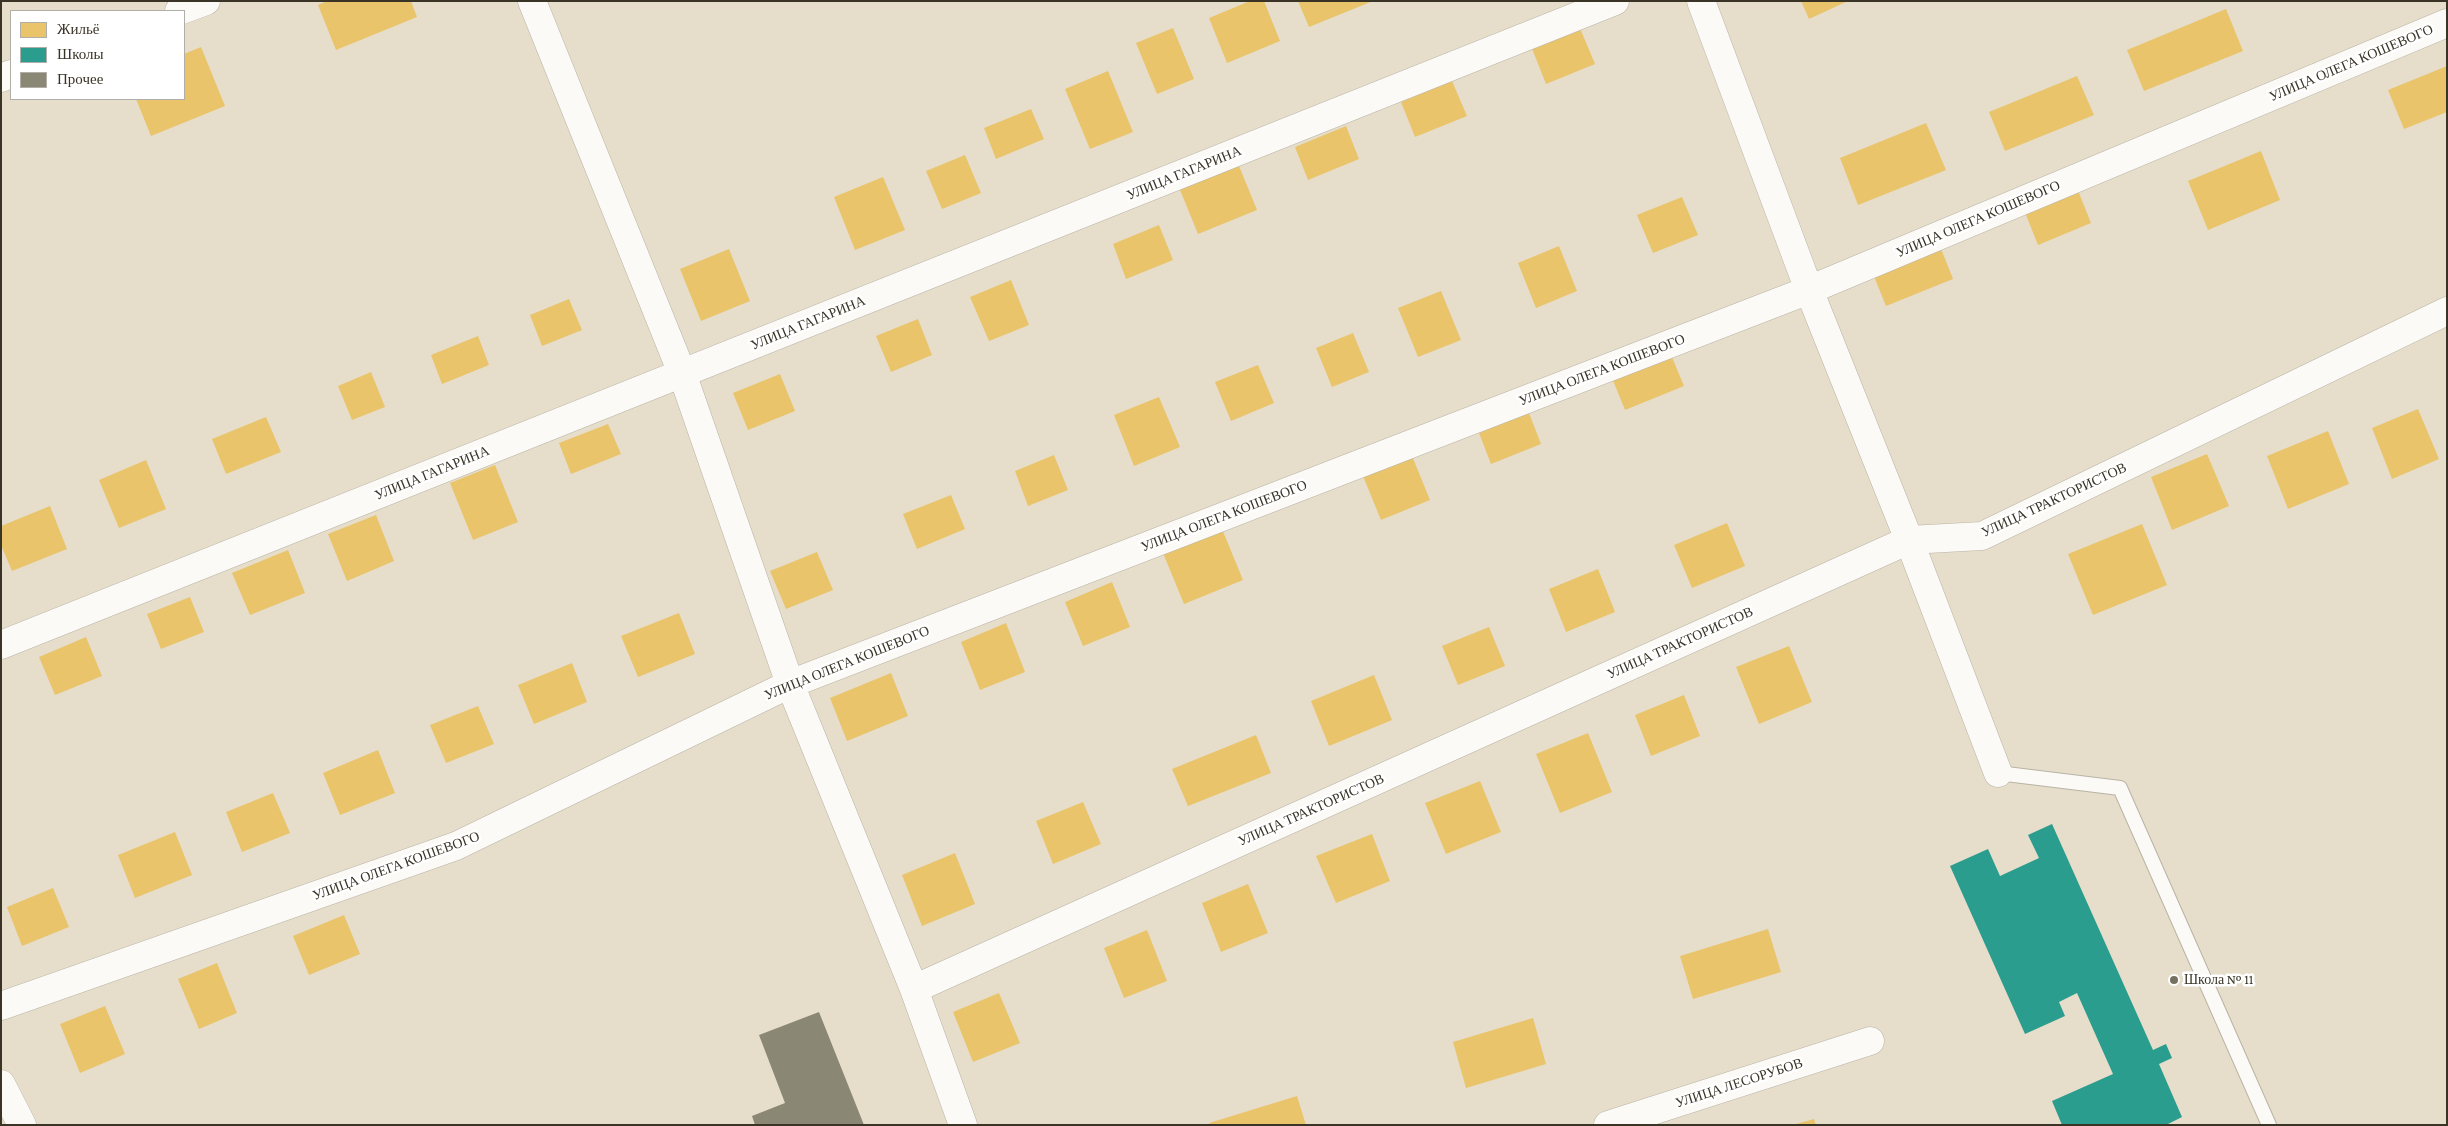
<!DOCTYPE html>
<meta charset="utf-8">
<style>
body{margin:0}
#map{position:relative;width:2448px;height:1126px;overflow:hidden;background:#e6decb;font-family:"Crimson Pro",serif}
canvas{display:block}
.frame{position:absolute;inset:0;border:2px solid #3a3427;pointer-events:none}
.legend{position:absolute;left:10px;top:10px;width:175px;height:90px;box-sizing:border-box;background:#fff;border:1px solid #b0aea9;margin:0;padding:6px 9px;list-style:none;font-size:15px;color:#3a3427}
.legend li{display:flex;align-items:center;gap:10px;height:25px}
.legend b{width:25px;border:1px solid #b0aea9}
</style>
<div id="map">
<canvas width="2448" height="1126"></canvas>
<div class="frame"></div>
<ul class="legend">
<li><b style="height:14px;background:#e9c46a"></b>Жильё</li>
<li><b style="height:14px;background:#2a9d8f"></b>Школы</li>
<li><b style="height:14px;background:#8a8775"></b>Прочее</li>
</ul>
</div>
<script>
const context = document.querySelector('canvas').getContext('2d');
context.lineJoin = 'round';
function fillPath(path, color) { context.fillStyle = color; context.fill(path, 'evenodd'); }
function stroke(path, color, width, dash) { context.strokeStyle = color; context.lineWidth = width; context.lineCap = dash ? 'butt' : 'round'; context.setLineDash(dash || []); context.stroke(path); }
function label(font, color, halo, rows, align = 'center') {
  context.font = font + ' "Crimson Pro",serif'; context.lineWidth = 5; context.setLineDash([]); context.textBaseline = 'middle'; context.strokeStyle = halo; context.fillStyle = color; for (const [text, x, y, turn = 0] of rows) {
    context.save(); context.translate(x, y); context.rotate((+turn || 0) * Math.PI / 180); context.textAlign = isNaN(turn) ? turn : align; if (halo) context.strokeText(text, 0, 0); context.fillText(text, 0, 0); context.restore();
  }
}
fillPath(new Path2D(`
 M327,1H411L417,17L336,50L318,5Z
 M1250,1H1264L1280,41L1227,63L1209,18Z
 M1298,1H1373L1309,27Z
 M1801,1H1848L1809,19Z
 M2226,9L2243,51L2144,91L2127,50Z
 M1577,21L1595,64L1546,84L1529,41Z
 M1173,28L1194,79L1157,94L1136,43Z
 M201,47L225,106L151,136L136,99H184V54Z
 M2447,66V112L2404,129L2388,90Z
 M1108,71L1133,132L1090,149L1065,89Z
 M2077,76L2094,115L2005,151L1989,112Z
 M1452,81L1467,116L1415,137L1401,102Z
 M1031,109L1044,139L996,159L984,128Z
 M1926,123L1946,170L1858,205L1840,158Z
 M1346,126L1359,159L1308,180L1295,147Z
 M2261,151L2280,200L2208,230L2188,181Z
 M965,155L981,193L942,209L926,171Z
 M1237,161L1257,210L1198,234L1178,185Z
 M883,177L905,230L855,250L834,197Z
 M2073,178L2091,223L2038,245L2020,200Z
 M1682,197L1698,235L1653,253L1637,215Z
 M1159,225L1173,260L1126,279L1113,244Z
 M1936,236L1953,279L1886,306L1869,264Z
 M1559,246L1577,291L1536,308L1518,263Z
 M729,249L750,301L701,321L680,269Z
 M1011,280L1029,325L989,341L970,297Z
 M1441,291L1461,340L1418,357L1398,308Z
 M569,299L582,330L542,346L530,315Z
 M918,319L932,355L891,372L876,336Z
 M1353,333L1369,372L1332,387L1316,348Z
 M478,336L489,365L442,384L431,355Z
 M1669,350L1684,386L1625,410L1610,373Z
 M1258,365L1274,403L1231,421L1215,382Z
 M371,372L385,407L352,420L338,386Z
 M780,374L795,411L748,430L733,393Z
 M1159,397L1180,447L1134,466L1114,415Z
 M2418,409L2439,459L2392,479L2372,428Z
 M1529,413L1541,444L1491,464L1479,433Z
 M266,417L281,452L226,474L212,439Z
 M608,424L621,454L571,474L559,443Z
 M2328,431L2349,484L2288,509L2267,456Z
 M2207,454L2229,506L2172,530L2151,477Z
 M1054,455L1068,490L1028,506L1015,471Z
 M1412,456L1430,500L1381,520L1363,476Z
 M146,460L166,509L119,528L99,480Z
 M495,465L518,522L473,540L450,483Z
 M951,495L965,529L917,549L903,514Z
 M50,506L67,549L12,571L1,545V526Z
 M376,515L394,561L347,581L328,534Z
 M1727,523L1745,566L1692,588L1674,545Z
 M2142,524L2167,585L2093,615L2068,554Z
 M1222,529L1243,580L1184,604L1163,553Z
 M288,550L305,593L250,615L232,573Z
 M817,552L833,590L786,609L770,571Z
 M1598,569L1615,612L1566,632L1549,589Z
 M1112,582L1130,627L1083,646L1065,602Z
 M190,597L204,632L161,649L147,614Z
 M679,613L695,654L638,677L621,636Z
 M1006,623L1025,672L980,690L961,642Z
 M1489,627L1505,666L1458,685L1442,646Z
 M86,637L102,676L55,695L39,657Z
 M1789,646L1812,702L1759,724L1736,667Z
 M572,663L587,702L534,724L518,685Z
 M891,673L908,716L847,741L830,698Z
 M1374,675L1392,720L1329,746L1311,701Z
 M1684,695L1700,736L1651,756L1635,715Z
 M478,706L494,744L446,763L430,725Z
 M1588,733L1612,792L1560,813L1536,754Z
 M1256,735L1271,773L1188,806L1172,769Z
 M378,750L395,793L340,815L323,773Z
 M1480,781L1501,832L1446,854L1425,803Z
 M273,793L290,833L242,852L226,812Z
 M1083,802L1101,844L1053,864L1036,821Z
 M175,832L192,875L135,898L118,855Z
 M1372,834L1390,881L1336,903L1316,856Z
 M955,853L975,904L922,926L902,875Z
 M1248,884L1268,933L1221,952L1202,903Z
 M53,888L69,927L22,946L7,907Z
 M344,915L360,954L309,975L293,936Z
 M1768,929L1781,972L1693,999L1680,956Z
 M1147,930L1167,981L1124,998L1104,948Z
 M217,963L237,1013L199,1029L178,979Z
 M999,993L1020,1043L973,1062L953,1012Z
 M105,1006L125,1054L80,1073L60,1024Z
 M1533,1018L1546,1064L1466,1088L1453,1042Z
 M1297,1096L1306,1125H1210L1209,1123Z
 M1814,1119L1816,1125H1796V1124Z`), '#e9c46a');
fillPath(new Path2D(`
 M2052,824L2153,1050L2166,1044L2172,1058L2159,1064L2182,1117L2166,1125H2062L2052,1101L2113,1074L2077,993L2059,1002L2065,1016L2025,1034L1950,866L1988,849L2000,876L2039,858L2028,835Z`), '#2a9d8f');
fillPath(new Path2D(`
 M819,1012L864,1125H755L752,1116L785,1103L759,1035Z`), '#8a8775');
const lane = new Path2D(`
 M1998,773L2120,788L2269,1125`);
const street = new Path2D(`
 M532,1L682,373L790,684L914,989L963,1125
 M1701,1L1809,290L1909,540L1998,773
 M179,11L206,1
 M1,78L11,74
 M1,645L1615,1
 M914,989L1909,540L1982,536L2447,311
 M1,1006L456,846L790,684L1809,290L2447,23
 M1,1084L22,1125
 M1608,1125L1870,1041`);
stroke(lane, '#b9b3a4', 16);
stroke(street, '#b9b3a4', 29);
stroke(lane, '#fbfaf7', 14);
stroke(street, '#fbfaf7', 28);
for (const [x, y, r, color] of [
 [2174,980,5,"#767060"]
]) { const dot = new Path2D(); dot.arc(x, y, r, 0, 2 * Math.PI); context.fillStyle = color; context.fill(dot); stroke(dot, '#fff', 2); }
label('14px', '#3a3427', '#fff', [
 ["УЛИЦА ОЛЕГА КОШЕВОГО",2351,63,-23],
 ["УЛИЦА ГАГАРИНА",1184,173,-22],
 ["УЛИЦА ОЛЕГА КОШЕВОГО",1978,219,-23],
 ["УЛИЦА ГАГАРИНА",808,323,-22],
 ["УЛИЦА ОЛЕГА КОШЕВОГО",1602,370,-21],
 ["УЛИЦА ГАГАРИНА",432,473,-22],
 ["УЛИЦА ТРАКТОРИСТОВ",2054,500,-25],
 ["УЛИЦА ОЛЕГА КОШЕВОГО",1224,516,-21],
 ["УЛИЦА ТРАКТОРИСТОВ",1680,643,-24],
 ["УЛИЦА ОЛЕГА КОШЕВОГО",847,663,-22],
 ["УЛИЦА ТРАКТОРИСТОВ",1311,810,-24],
 ["УЛИЦА ОЛЕГА КОШЕВОГО",396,866,-20],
 ["УЛИЦА ЛЕСОРУБОВ",1739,1083,-18]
]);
label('14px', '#3a3427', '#fff', [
 ["Школа № 11",2184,980]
], 'left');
</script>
